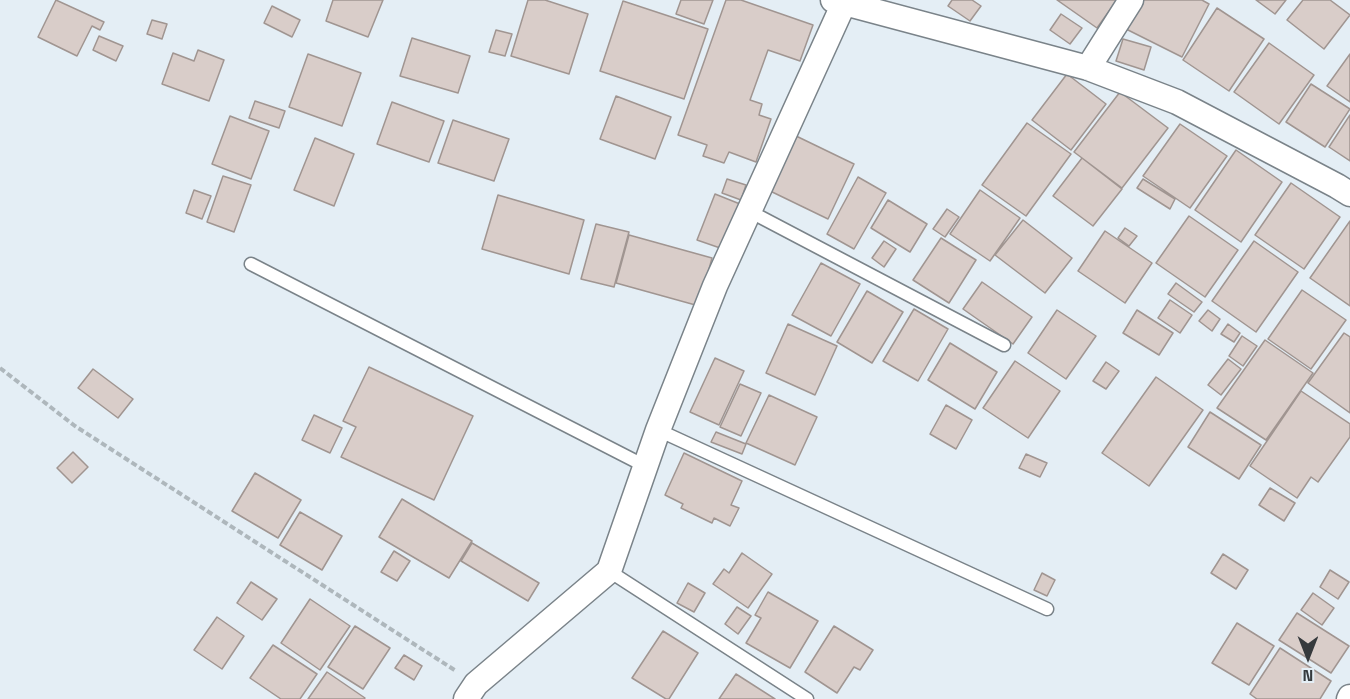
<!DOCTYPE html>
<style>
body{margin:0}
#map{position:relative;width:1350px;height:699px;overflow:hidden;background:#e4eef5;font-family:"Space Grotesk",sans-serif}
canvas{display:block}
.north{position:absolute;left:1278px;top:627px;width:60px;height:60px;-webkit-text-stroke:4px #e4eef5;paint-order:stroke;rotate:180deg;font-size:16px;font-weight:700;line-height:24px;text-align:center;color:#363a3d}
.north::after{content:'';display:block;margin:auto;width:21px;height:27px;background:#363a3d;clip-path:polygon(50% 0,100% 100%,50% 72%,0 100%)}
</style>
<div id="map">
<canvas width="1350" height="699"></canvas>
<div class="north">N</div>
</div>
<script>
const context = document.querySelector('canvas').getContext('2d');
context.lineJoin = 'round';
function fillPath(path, color) { context.fillStyle = color; context.fill(path, 'evenodd'); }
function stroke(path, color, width, dash) { context.strokeStyle = color; context.lineWidth = width; context.lineCap = dash ? 'butt' : 'round'; context.setLineDash(dash || []); context.stroke(path); }
const building = new Path2D(`
 M56,0L104,22L100,30L92,26L77,56L38,37Z
 M333,0H383L368,37L326,21Z
 M528,0H545L588,14L569,74L511,56Z
 M681,0H713L704,24L676,14Z
 M726,0H741L813,25L800,61L768,50L750,100L762,104L759,115L771,119L756,162L729,152L724,163L703,156L707,145L678,135Z
 M952,0H972L981,6L970,21L948,6Z
 M1057,0H1117L1097,28Z
 M1138,0H1202L1209,4L1182,57L1124,28Z
 M1256,0H1286L1275,14Z
 M1303,0H1330L1350,15L1324,49L1287,20Z
 M623,1L708,29L684,99L600,71Z
 M272,6L300,20L292,37L264,23Z
 M1217,8L1264,39L1229,91L1183,60Z
 M1061,14L1082,28L1070,44L1050,30Z
 M152,20L167,24L162,39L147,34Z
 M496,30L512,34L505,56L489,52Z
 M99,36L123,46L116,61L93,50Z
 M412,38L470,56L458,93L400,76Z
 M1123,39L1151,47L1144,70L1116,61Z
 M1269,43L1314,75L1279,124L1234,92Z
 M198,50L224,60L209,101L162,84L173,53L194,61Z
 M308,54L361,73L342,126L289,107Z
 M1350,54V102L1327,86Z
 M1067,74L1106,104L1071,150L1032,120Z
 M1311,84L1350,109L1325,147L1286,122Z
 M1120,92L1168,128L1122,188L1074,152Z
 M616,96L671,117L655,159L600,139Z
 M255,101L285,111L279,128L249,118Z
 M392,102L444,121L429,162L377,144Z
 M1350,115V161L1329,147Z
 M230,116L269,131L251,179L212,164Z
 M453,120L509,139L494,181L438,163Z
 M1027,123L1071,154L1026,216L982,185Z
 M1180,124L1227,156L1190,208L1143,176Z
 M792,134L854,164L828,219L766,189Z
 M315,138L354,154L334,206L294,190Z
 M1236,150L1282,182L1241,242L1195,210Z
 M1082,158L1122,189L1093,226L1053,196Z
 M223,176L251,185L234,232L207,222Z
 M858,177L886,193L854,249L827,234Z
 M727,179L746,185L741,200L722,193Z
 M1143,179L1175,199L1170,209L1137,188Z
 M1291,183L1340,217L1304,269L1255,235Z
 M194,190L211,196L202,219L186,213Z
 M980,190L1020,218L990,261L950,234Z
 M715,194L740,204L723,249L697,240Z
 M498,195L584,220L569,274L482,249Z
 M888,200L927,224L910,252L871,228Z
 M947,209L959,217L945,237L933,229Z
 M1189,216L1238,250L1205,297L1156,263Z
 M1023,220L1072,258L1045,293L995,255Z
 M1350,221V306L1310,278Z
 M596,224L629,232L614,287L581,279Z
 M1125,228L1137,236L1129,246L1118,238Z
 M1105,231L1152,263L1125,303L1078,271Z
 M629,235L712,258L699,306L616,283Z
 M941,238L976,260L949,303L913,280Z
 M884,241L896,249L884,267L872,258Z
 M1254,241L1298,272L1256,332L1212,301Z
 M821,263L860,284L831,336L792,315Z
 M982,282L1032,317L1013,344L963,309Z
 M1176,283L1202,302L1194,312L1168,294Z
 M1302,290L1346,320L1311,369L1268,339Z
 M867,291L903,312L872,363L837,342Z
 M1170,300L1192,315L1180,333L1158,318Z
 M914,309L948,329L918,381L883,361Z
 M1057,310L1096,336L1066,379L1028,353Z
 M1137,310L1173,333L1159,355L1123,333Z
 M1208,310L1220,319L1212,331L1199,321Z
 M788,324L837,346L815,395L766,373Z
 M1228,324L1240,333L1234,342L1221,334Z
 M1344,333L1350,337V413L1308,383Z
 M1242,336L1257,346L1243,366L1229,356Z
 M1265,340L1313,373L1266,440L1217,408Z
 M950,343L997,372L975,409L928,380Z
 M715,358L744,371L719,425L690,412Z
 M1228,359L1241,369L1221,395L1208,385Z
 M1015,361L1060,391L1028,438L983,408Z
 M1106,362L1119,371L1106,389L1093,381Z
 M369,367L473,416L434,500L341,457L356,427L343,421Z
 M93,369L133,399L118,418L78,388Z
 M1156,377L1203,410L1149,486L1102,453Z
 M740,384L761,393L741,436L720,427Z
 M1301,391L1350,424V437L1318,482L1311,477L1297,498L1250,466Z
 M769,395L817,417L795,465L746,443Z
 M946,405L972,420L956,449L930,434Z
 M1210,412L1261,445L1239,479L1188,447Z
 M314,415L342,428L330,453L302,440Z
 M716,432L746,444L742,454L711,442Z
 M73,452L88,467L72,483L57,468Z
 M684,453L742,481L731,505L739,508L730,526L714,518L712,523L681,508L683,504L665,495Z
 M1026,454L1047,463L1040,477L1019,468Z
 M255,473L301,500L278,538L232,511Z
 M1270,488L1295,503L1284,521L1259,505Z
 M402,499L472,541L449,578L379,537Z
 M300,512L342,536L322,570L280,545Z
 M472,543L539,583L528,601L461,561Z
 M394,551L410,561L397,581L381,572Z
 M742,553L772,574L748,608L713,584L724,569L729,573Z
 M1223,554L1248,570L1236,589L1211,573Z
 M1330,570L1349,582L1338,599L1320,587Z
 M1042,573L1055,580L1047,596L1034,590Z
 M251,582L277,599L262,620L237,603Z
 M688,583L705,593L694,612L677,603Z
 M768,592L818,621L790,668L746,643L761,618L755,615Z
 M1313,593L1334,608L1322,625L1301,610Z
 M310,599L350,626L320,670L281,643Z
 M737,607L751,616L738,634L725,624Z
 M1297,613L1349,646L1331,673L1279,640Z
 M217,617L244,636L222,669L194,650Z
 M1237,623L1274,646L1249,685L1212,663Z
 M355,626L390,648L363,689L328,667Z
 M834,626L873,650L860,670L854,667L837,693L805,672Z
 M663,631L698,653L669,699H666L632,678Z
 M273,645L317,674L300,699H281L250,678Z
 M1280,648L1331,681L1320,699H1257L1250,694Z
 M404,655L422,666L414,680L395,668Z
 M327,672L365,698L364,699H308Z
 M736,674L775,699H719Z`);
fillPath(building, '#d9cdc9');
stroke(building, '#a09591', 1.5);
const lane = new Path2D(`
 M749,211L1004,345
 M251,264L645,466
 M658,430L1047,609
 M609,571L807,699`);
const street = new Path2D(`
 M833,0L1088,68L1177,102L1337,186L1350,194
 M1088,68L1131,0
 M466,699L476,684L609,571L658,430L715,286L844,3
 M1349,699L1350,697`);
stroke(lane, '#7a8389', 15);
stroke(street, '#7a8389', 27);
stroke(new Path2D(`
 M0,368L75,426L456,671`), '#aeb7bc', 4, [6, 3]);
stroke(lane, '#fff', 12);
stroke(street, '#fff', 24);
</script>
